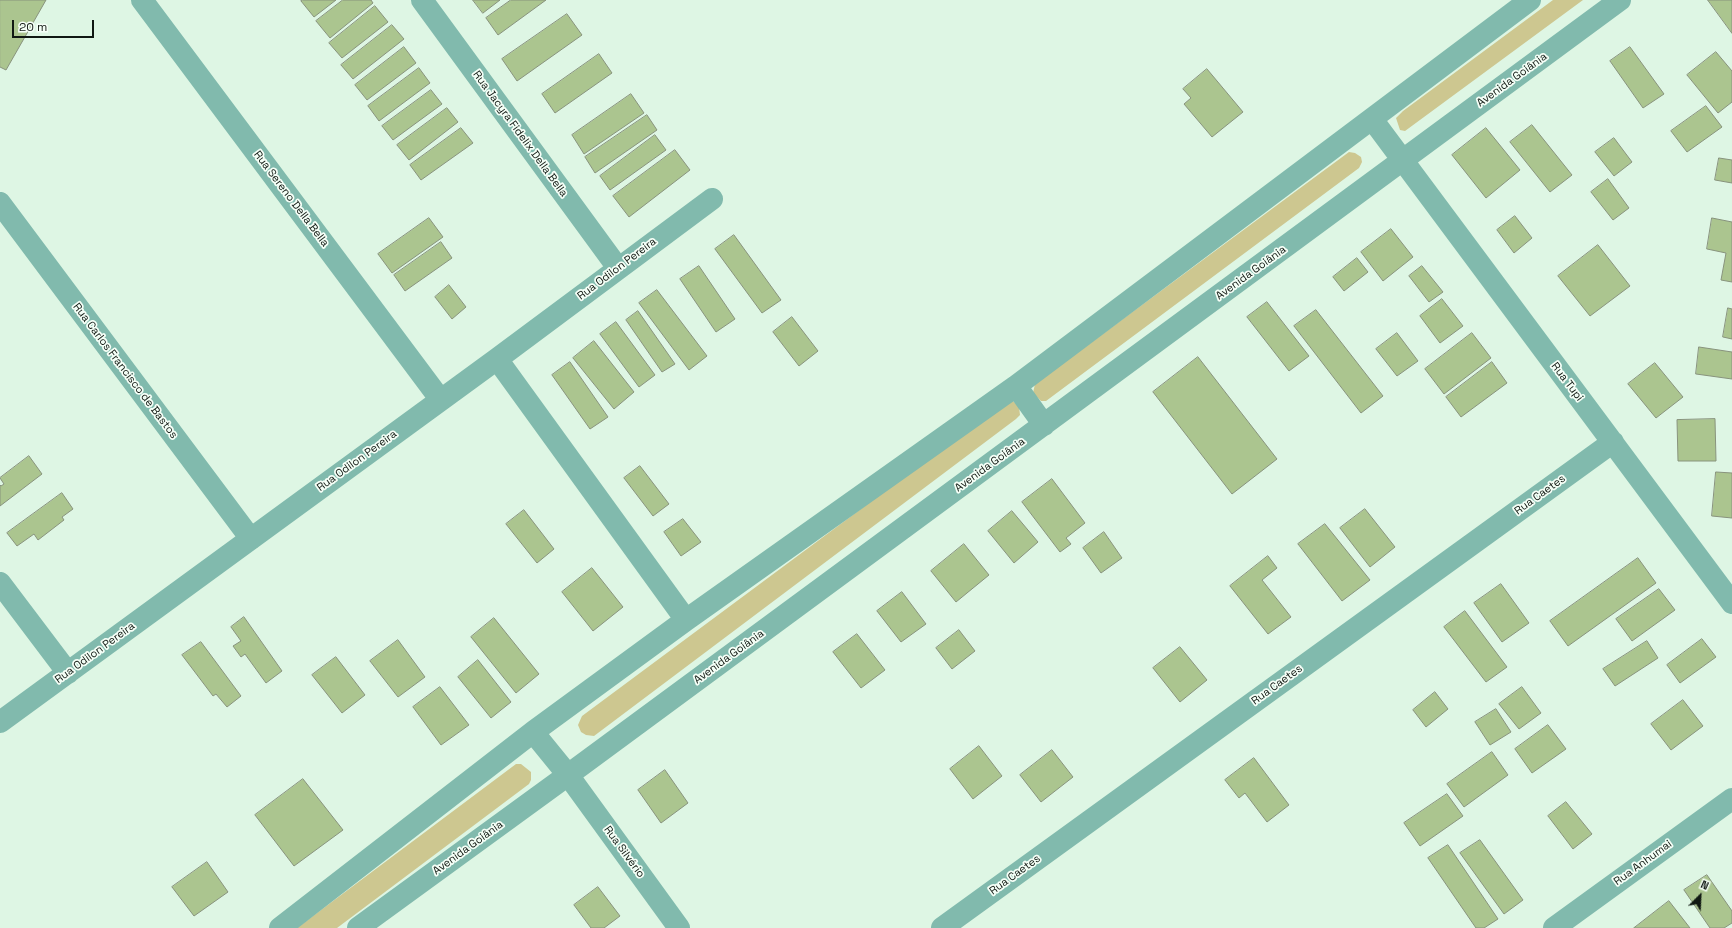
<!DOCTYPE html>
<meta charset="utf-8">
<style>
body{margin:0}
#map{position:relative;width:1732px;height:928px;overflow:hidden;background:#def6e4;font-family:"Space Grotesk",sans-serif}
canvas{display:block}
.north{position:absolute;left:1680px;top:876px;width:40px;height:40px;-webkit-text-stroke:3px #f5fff7;paint-order:stroke;rotate:24deg;font-size:11px;font-weight:700;line-height:16px;text-align:center;color:#101812}
.north::after{content:'';display:block;margin:auto;width:14px;height:18px;background:#101812;clip-path:polygon(50% 0,100% 100%,50% 72%,0 100%)}
.scale{position:absolute;left:12px;top:20px;width:82px;height:18px;box-sizing:border-box;border:2px solid #101812;border-top:0;padding-left:5px;font-size:12px;line-height:14px;white-space:nowrap;color:#101812;-webkit-text-stroke:3px #f5fff7;paint-order:stroke}
</style>
<div id="map">
<canvas width="1732" height="928"></canvas>
<div class="north">N</div>
<div class="scale">20 m</div>
</div>
<script>
const context = document.querySelector('canvas').getContext('2d');
context.lineJoin = 'round';
function fillPath(path, color) { context.fillStyle = color; context.fill(path, 'evenodd'); }
function stroke(path, color, width, dash) { context.strokeStyle = color; context.lineWidth = width; context.lineCap = dash ? 'butt' : 'round'; context.setLineDash(dash || []); context.stroke(path); }
function label(font, color, halo, rows, align = 'center') {
  context.font = font + ' "Space Grotesk",sans-serif'; context.lineWidth = 3.5; context.setLineDash([]); context.textBaseline = 'middle'; context.strokeStyle = halo; context.fillStyle = color; for (const [text, x, y, turn = 0] of rows) {
    context.save(); context.translate(x, y); context.rotate((+turn || 0) * Math.PI / 180); context.textAlign = isNaN(turn) ? turn : align; if (halo) context.strokeText(text, 0, 0); context.fillText(text, 0, 0); context.restore();
  }
}
fillPath(new Path2D(`
 M1553,0H1583L1405,131L1400,130L1396,118L1403,111Z
 M1349,152L1355,153L1361,157L1362,162L1359,168L1046,401H1041L1033,393L1035,384Z
 M1013,401L1019,407L1020,415L1016,419L594,736L586,735L581,732L578,725L582,716L1005,402Z
 M516,764H521L531,772V780L529,784L337,928H297Z`), '#cdc790');
const building = new Path2D(`
 M0,0H46L6,70L0,67Z
 M303,0H336L314,17L301,1Z
 M343,0H371L373,3L330,38L316,21Z
 M473,0H500L483,13Z
 M511,0H546L498,35L486,18Z
 M1708,0H1732V33Z
 M375,6L388,22L342,58L329,43Z
 M567,14L582,35L517,81L502,59Z
 M392,25L404,39L353,79L341,65Z
 M404,47L416,63L367,100L355,85Z
 M1630,47L1664,94L1643,108L1610,61Z
 M1716,52L1732,71V102L1718,113L1687,75Z
 M599,54L612,73L555,113L542,94Z
 M419,68L430,83L379,121L368,106Z
 M1207,69L1243,112L1212,137L1184,104L1191,98L1183,89Z
 M431,90L442,104L393,140L382,126Z
 M631,94L644,113L584,154L572,135Z
 M1706,106L1722,127L1687,152L1671,131Z
 M447,108L458,122L409,160L397,145Z
 M647,115L657,130L595,173L585,157Z
 M1532,125L1572,175L1550,192L1510,142Z
 M461,128L473,143L421,180L410,165Z
 M1486,128L1520,170L1486,198L1452,155Z
 M655,135L666,150L610,190L600,176Z
 M1614,138L1632,162L1614,176L1595,152Z
 M675,150L690,170L629,217L613,196Z
 M1719,158L1732,160V183L1715,180Z
 M1608,179L1629,208L1613,220L1591,192Z
 M1515,216L1532,238L1514,253L1497,230Z
 M429,218L443,237L392,273L378,254Z
 M1712,218L1732,222V282L1721,280L1726,253L1707,249Z
 M1391,229L1413,257L1383,281L1361,252Z
 M734,235L781,300L762,313L715,249Z
 M441,242L452,258L405,291L394,275Z
 M1598,245L1630,286L1590,316L1558,276Z
 M1357,258L1368,272L1344,291L1333,277Z
 M699,266L735,319L716,332L680,279Z
 M1422,266L1443,292L1429,302L1409,276Z
 M449,285L466,307L452,319L435,297Z
 M657,290L707,356L689,370L639,303Z
 M1442,299L1463,326L1440,343L1420,316Z
 M1267,302L1309,356L1289,371L1247,317Z
 M1728,308L1732,309V339L1723,337Z
 M1316,310L1383,396L1361,413L1294,326Z
 M638,311L675,364L662,372L626,320Z
 M792,317L818,351L799,366L773,332Z
 M616,322L655,375L639,387L600,334Z
 M1397,333L1418,361L1397,376L1376,349Z
 M1472,333L1491,358L1444,394L1425,369Z
 M594,341L634,392L614,409L573,358Z
 M1699,347L1732,352V379L1696,374Z
 M1198,357L1277,459L1232,494L1153,392Z
 M570,362L608,417L590,429L552,375Z
 M1492,362L1507,383L1461,417L1446,397Z
 M1655,363L1683,397L1656,418L1628,384Z
 M1715,419L1716,461H1678L1677,420Z
 M29,456L42,474L0,506V485L1,486L4,484L0,478Z
 M640,466L669,504L653,516L624,478Z
 M1716,472L1732,473V518L1712,516Z
 M1052,479L1085,523L1066,538L1071,544L1060,552L1022,502Z
 M62,493L73,509L62,517L64,520L38,540L34,534L17,546L7,533Z
 M1365,509L1395,547L1370,567L1340,528Z
 M524,510L554,549L537,563L506,524Z
 M1012,511L1038,542L1014,563L988,531Z
 M683,519L701,542L681,556L664,532Z
 M1325,524L1370,580L1342,601L1298,544Z
 M1104,532L1122,558L1101,573L1083,548Z
 M964,544L989,575L956,602L931,571Z
 M1268,556L1277,568L1262,580L1291,617L1268,634L1230,586Z
 M1638,558L1656,583L1568,646L1550,621Z
 M592,568L623,607L593,631L562,592Z
 M1501,584L1529,623L1502,642L1474,603Z
 M1659,589L1675,610L1632,641L1616,619Z
 M902,592L926,624L901,642L877,611Z
 M1465,611L1507,667L1486,682L1444,627Z
 M244,617L282,671L266,683L245,654L241,657L233,646L241,641L231,627Z
 M494,618L539,674L516,693L471,637Z
 M959,630L975,651L952,669L936,648Z
 M857,634L885,670L861,688L833,652Z
 M1702,639L1716,657L1680,683L1667,665Z
 M398,640L425,677L398,697L370,661Z
 M1647,641L1658,658L1615,686L1603,669Z
 M201,642L241,696L227,707L216,694L213,696L182,655Z
 M1180,647L1207,680L1180,702L1153,668Z
 M336,657L365,695L342,713L312,675Z
 M478,660L511,702L491,718L458,677Z
 M440,687L469,725L441,745L413,707Z
 M1522,687L1541,713L1519,729L1499,704Z
 M1435,692L1448,709L1426,727L1413,710Z
 M1683,700L1703,726L1671,750L1651,724Z
 M1496,709L1511,732L1490,745L1475,722Z
 M1548,725L1566,749L1532,773L1515,749Z
 M979,746L1002,776L973,799L950,769Z
 M1052,750L1073,777L1041,802L1020,775Z
 M1492,752L1508,775L1464,807L1447,784Z
 M1254,758L1289,805L1267,822L1245,793L1239,798L1225,780Z
 M665,770L688,803L661,823L638,790Z
 M303,779L343,830L294,866L255,815Z
 M1447,794L1463,816L1420,846L1404,823Z
 M1566,802L1592,834L1573,849L1548,816Z
 M1480,840L1523,900L1504,914L1460,853Z
 M1448,845L1498,919L1484,928H1476L1428,858Z
 M207,862L228,892L194,916L172,887Z
 M1707,875L1732,911V923L1724,928H1710L1684,890Z
 M598,887L620,916L604,928H591L574,905Z
 M1669,901L1690,928H1634Z`);
fillPath(building, '#abc58f');
stroke(building, '#88937d', 1);
stroke(new Path2D(`
 M142,0L440,399
 M422,0L618,268
 M1372,119L1732,603
 M0,203L251,539
 M497,359L686,620
 M1016,386L1044,425
 M0,583L68,673
 M0,722L497,359L712,199
 M533,732L568,775L679,928
 M280,928L533,732L686,620L1016,386L1530,0
 M358,928L568,775L1620,0
 M942,928L1613,442
 M1554,928L1732,799`), '#81baad', 22);
label('11px', '#101812', '#f5fff7', [
 ["Avenida Goiânia",1512,80,-36],
 ["Rua Jacyra Fidelix Della Bella",520,134,54],
 ["Rua Sereno Della Bella",291,199,53],
 ["Rua Odilon Pereira",617,269,-37],
 ["Avenida Goiânia",1251,273,-36],
 ["Rua Carlos Francisco de Bastos",125,371,53],
 ["Rua Tupi",1567,382,53],
 ["Rua Odilon Pereira",357,461,-36],
 ["Avenida Goiânia",990,465,-36],
 ["Rua Caetes",1540,495,-36],
 ["Rua Odilon Pereira",95,653,-36],
 ["Avenida Goiânia",729,657,-36],
 ["Rua Caetes",1277,685,-36],
 ["Avenida Goiânia",468,848,-36],
 ["Rua Silvério",624,852,54],
 ["Rua Anhumai",1643,863,-36],
 ["Rua Caetes",1015,875,-36]
]);
</script>
